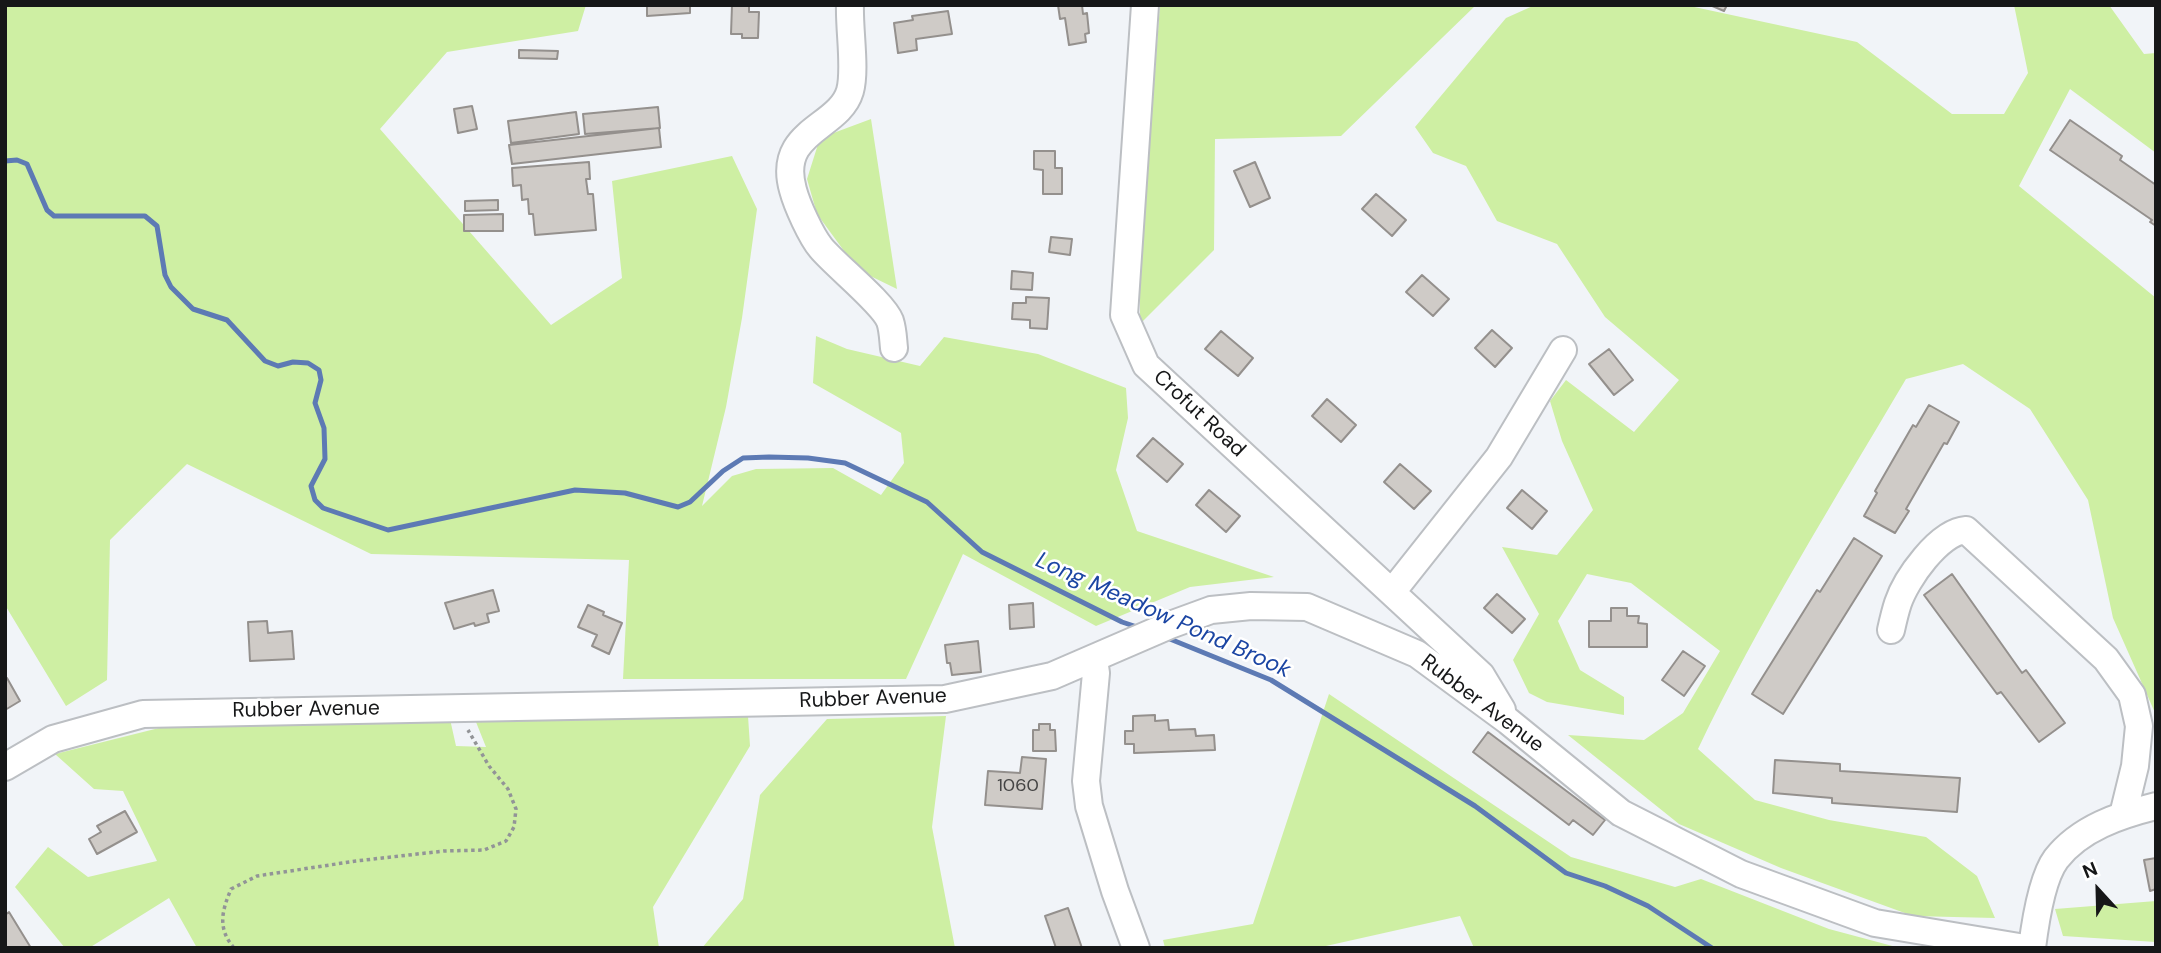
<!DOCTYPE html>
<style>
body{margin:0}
#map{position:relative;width:2161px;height:953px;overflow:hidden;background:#f1f4f8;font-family:"DM Sans",sans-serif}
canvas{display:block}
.frame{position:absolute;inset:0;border:7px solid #161718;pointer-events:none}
.north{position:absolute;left:2063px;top:855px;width:70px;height:70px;-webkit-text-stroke:5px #fff;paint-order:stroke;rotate:338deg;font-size:19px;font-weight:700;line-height:28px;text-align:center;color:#161718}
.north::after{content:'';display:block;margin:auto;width:24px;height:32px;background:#161718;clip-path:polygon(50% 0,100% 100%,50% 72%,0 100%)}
</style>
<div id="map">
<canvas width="2161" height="953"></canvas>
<div class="frame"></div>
<div class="north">N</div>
</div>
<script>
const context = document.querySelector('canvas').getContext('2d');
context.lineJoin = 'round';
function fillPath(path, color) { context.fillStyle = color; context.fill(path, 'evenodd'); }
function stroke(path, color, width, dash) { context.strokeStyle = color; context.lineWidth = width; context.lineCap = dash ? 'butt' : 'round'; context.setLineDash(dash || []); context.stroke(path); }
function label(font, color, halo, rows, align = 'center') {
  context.font = font + ' "DM Sans",sans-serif'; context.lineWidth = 5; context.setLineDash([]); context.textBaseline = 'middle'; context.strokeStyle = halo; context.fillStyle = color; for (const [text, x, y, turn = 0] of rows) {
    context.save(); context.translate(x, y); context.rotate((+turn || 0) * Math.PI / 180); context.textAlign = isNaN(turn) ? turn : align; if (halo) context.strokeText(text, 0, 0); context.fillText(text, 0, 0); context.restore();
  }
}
fillPath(new Path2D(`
 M5,5H586L578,31L447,52L380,129L551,325L622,278L612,181L732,156L757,209L742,318L726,407L702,506L732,476L756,469L833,468L881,495L904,463L901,433L813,383L816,336L847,349L920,366L944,337L1038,354L1126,388L1128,418L1116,470L1137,531L1274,577L1190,587L1096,626L963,554L906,679H623L629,560L371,554L187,464L110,540L107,680L66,706L5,605Z
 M1160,5H1476L1341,136L1215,139L1214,250L1140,324V269Z
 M1535,5H1685L1857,42L1952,114H2004L2028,73L2014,5H2109L2144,54L2156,53V153L2070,89L2019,186L2156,298V715L2113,618L2088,500L2030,409L1963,364L1906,379C1834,501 1759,621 1698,749L1755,800L1829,820L1926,837L1977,876L1995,918L1913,916L1781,868L1679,824L1568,735L1644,740L1683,713L1720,651L1631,583L1587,574L1558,621L1580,670L1624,697V715L1547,702L1529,693L1513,660L1539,614L1502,547L1557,555L1593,510L1562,441L1550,401L1566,380L1634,432L1679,380L1605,317L1557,244L1497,221L1466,166L1433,153L1415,127L1506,18Z
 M871,119L897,289L858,270L817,214L807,179L820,138Z
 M1329,694L1571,857L1675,887L1701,879L1829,929L1900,948H1474L1460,916L1317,948H1165L1163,940L1253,924Z
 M748,716L750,746L653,907L659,948H197L169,898L89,948H65L15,887L48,847L88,877L157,861L123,791L94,789L55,754L179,723L450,719L456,746L486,747L474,717Z
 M946,716L932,827L955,948H702L743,899L760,795L827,719Z
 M2156,901V942L2063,936L2055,909Z`), '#ceefa3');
stroke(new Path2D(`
 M5,161L17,160L27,164L47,210L54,216H145L157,226L165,275L171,287L193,309L227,320L265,361L278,366L293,362L308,363L319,370L321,380L315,403L324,428L325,459L311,486L315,500L323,508L388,530L575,490L625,493L678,507L690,502L723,471L743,458L769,457L808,458L845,463L927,502L982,552L1122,622L1140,628
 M1165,637L1271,680L1475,806L1566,873L1605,886L1648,906L1712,948`), '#5d7ab4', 5);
const building = new Path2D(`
 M647,5H690V13L647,16Z
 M732,5H749V12H759L758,38H742V34H731Z
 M1058,5H1082L1083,14L1087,13L1089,33L1085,34L1086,42L1069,45L1065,18L1060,19Z
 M1710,5H1727L1724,11Z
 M948,11L952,34L916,39L917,50L898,53L894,23L913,20L912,16Z
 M519,50L558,51L557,59L519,58Z
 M472,106L477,129L458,133L454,109Z
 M658,107L660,128L585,134L583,114Z
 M576,112L579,134L511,143L508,121Z
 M2070,120L2122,156L2120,160L2156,185V226L2150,222L2152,220L2050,150Z
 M659,128L661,147L512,164L509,145Z
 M1034,151H1055V168H1062V194H1043V170L1034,169Z
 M589,162L590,179H586L588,194H593L596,230L535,235L533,214H529L528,199L522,200L521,185L513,186L512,168Z
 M1255,162L1270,198L1250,207L1234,171Z
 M1376,194L1406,220L1392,236L1362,209Z
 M498,200V210L465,211V201Z
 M503,214V231H464V215Z
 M1051,237L1072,239L1070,255L1049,252Z
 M1012,271L1033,273L1032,290L1011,289Z
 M1422,275L1449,299L1433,316L1406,292Z
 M1026,297L1049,298L1047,329L1030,328V320L1012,319L1013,303H1026Z
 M1492,330L1512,348L1495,367L1475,348Z
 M1221,331L1253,358L1238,376L1205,349Z
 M1609,349L1633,380L1614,395L1589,364Z
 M1327,399L1356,425L1341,442L1312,416Z
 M1929,405L1959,422L1947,444L1944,443L1906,509L1909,511L1895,533L1864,516L1877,493L1875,491L1913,425L1916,427Z
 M1153,438L1183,464L1167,482L1137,456Z
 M1400,464L1431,491L1414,509L1384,482Z
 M1209,490L1240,516L1226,532L1196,505Z
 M1522,490L1547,511L1532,529L1507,508Z
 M1854,538L1882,556L1783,714L1752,694L1817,590L1820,592Z
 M1952,574L2022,673L2026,670L2065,723L2039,742L2001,692L1997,694L1924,595Z
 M493,590L499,611L487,614L489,622L475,626L474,623L454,629L445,603Z
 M1497,594L1525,619L1512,633L1484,608Z
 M1033,603L1034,627L1010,629L1009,605Z
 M588,605L604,612L603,615L622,623L609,654L592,646L597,635L578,627Z
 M1611,608H1627V616H1639L1638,623L1647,624V647H1589V621H1611Z
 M267,621L268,633L292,631L294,659L250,661L248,622Z
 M978,641L981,672L952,675L950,663H947L945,645Z
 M1683,651L1705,666L1684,696L1662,680Z
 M7,678L20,701L5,710V679Z
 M1155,715V721L1168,720L1169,730L1195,729L1196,736L1214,735L1215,750L1134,753V744H1125V731H1133V716Z
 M1039,724H1050V730H1055L1056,751H1033V730H1039Z
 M1488,732L1605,820L1593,835L1573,820L1569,825L1473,752Z
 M1022,757L1046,759L1042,809L985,805L988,771L1020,773Z
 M1775,760L1840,764V771L1960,778L1957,812L1832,803V798L1773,793Z
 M125,811L137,832L97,854L89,839L101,832L97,826Z
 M2156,858V889L2150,891L2144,860Z
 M1068,908L1082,948H1056L1045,916Z
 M9,912L31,948H5V915Z`);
fillPath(building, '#cfcbc7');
stroke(building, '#94908d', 2);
const minor = new Path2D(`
 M850,5C849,29 856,70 850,91C839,129 776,130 793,190C797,205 811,236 821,248C836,266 883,303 890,321C893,330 893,339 894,348
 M1145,5L1124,315L1146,365L1481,675L1502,710
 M1392,592L1499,457L1563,350
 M1891,630C1893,621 1895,612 1898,603C1906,579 1939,532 1966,530L2106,659L2132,695L2139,726L2135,766L2123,815
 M1094,659L1096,673L1086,781L1089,806L1115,891L1136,948
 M5,767L53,739L143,714L945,699L1052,676L1170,625L1211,610L1251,606L1307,607L1417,654L1508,721L1621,813L1741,874L1875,923L2025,948
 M2032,948C2035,924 2042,878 2056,859C2080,828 2120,815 2156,806`);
stroke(minor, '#bcbfc3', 30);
stroke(new Path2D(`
 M234,948C217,928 222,911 231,889L257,876L356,861L444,851L484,850L506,841L514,827L516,809L508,789L489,766L468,730`), '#929497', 3.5, [3.5, 3.5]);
stroke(minor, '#fff', 26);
label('18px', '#444', null, [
 ["1060",1018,786]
]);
label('21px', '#161718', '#fff', [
 ["Crofut Road",1199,414,43],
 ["Rubber Avenue",873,699,-2],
 ["Rubber Avenue",1482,704,37],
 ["Rubber Avenue",306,710,-1]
]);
label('italic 23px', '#1b45a3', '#fff', [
 ["Long Meadow Pond Brook",1163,616,24]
]);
</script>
